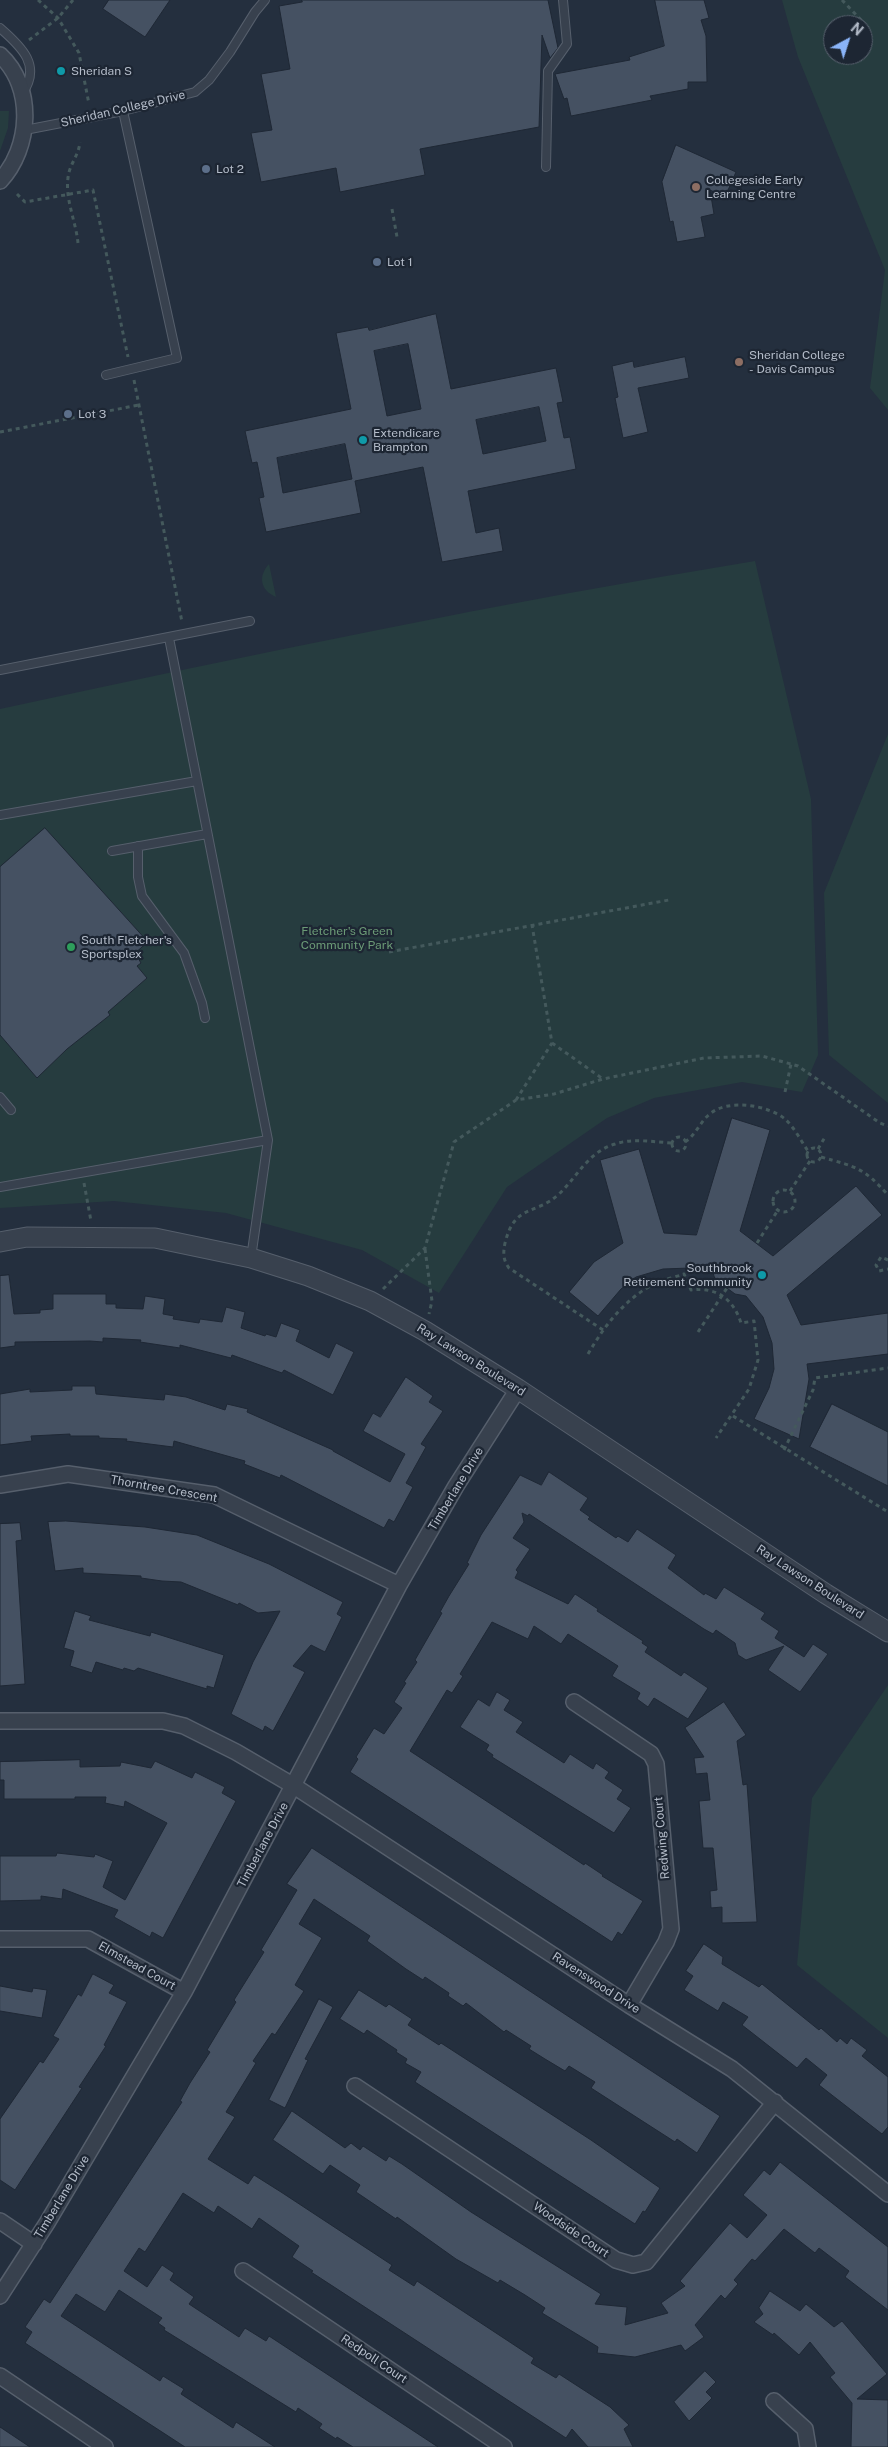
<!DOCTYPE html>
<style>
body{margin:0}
#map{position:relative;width:888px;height:2447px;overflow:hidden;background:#242f3e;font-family:"Public Sans",sans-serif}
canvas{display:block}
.north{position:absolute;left:823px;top:15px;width:50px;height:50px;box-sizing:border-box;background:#1d2633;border:1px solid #59626f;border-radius:50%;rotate:40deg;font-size:14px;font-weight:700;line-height:20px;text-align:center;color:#b4bcc9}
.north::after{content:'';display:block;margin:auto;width:18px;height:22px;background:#8ab4f8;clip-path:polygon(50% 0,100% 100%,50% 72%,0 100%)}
</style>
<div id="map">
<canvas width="888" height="2447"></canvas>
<div class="north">N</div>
</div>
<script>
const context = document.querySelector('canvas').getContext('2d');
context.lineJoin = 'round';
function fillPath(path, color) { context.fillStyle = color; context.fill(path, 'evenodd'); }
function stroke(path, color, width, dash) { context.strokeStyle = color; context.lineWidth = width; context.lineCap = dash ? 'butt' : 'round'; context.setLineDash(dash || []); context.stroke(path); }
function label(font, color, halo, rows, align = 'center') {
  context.font = font + ' "Public Sans",sans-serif'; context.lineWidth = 4.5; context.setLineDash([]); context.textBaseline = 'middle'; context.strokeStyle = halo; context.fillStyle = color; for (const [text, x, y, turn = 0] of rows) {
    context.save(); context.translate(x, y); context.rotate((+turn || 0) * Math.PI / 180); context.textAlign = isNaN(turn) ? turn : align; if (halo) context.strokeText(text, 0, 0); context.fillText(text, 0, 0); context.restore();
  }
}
fillPath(new Path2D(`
 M782,0H888V410L870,388L885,270L798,57ZM833,25H863V55H833Z
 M0,111H9L8,128L0,151Z
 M755,561L811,799L818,1055L802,1092L742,1082L654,1098L607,1118L507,1187L439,1293L362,1250L226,1213L114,1201L0,1208V709C251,655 502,602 755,561Z
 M269,564L276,597C260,590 258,576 269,564Z
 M888,734V1103L829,1055L824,893Z
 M888,1685V2038L797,1965L812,1798Z`), '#263c3f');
const building = new Path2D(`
 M109,0H170L145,37L103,9Z
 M302,0H548L558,48L550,58L542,35L539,127L420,149L425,175L340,192L336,168L261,182L251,133L272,130L261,74L290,69L279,6L302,2Z
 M655,0H704L709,18L701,20L706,36L707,82H688V89L650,96L652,100L571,116L567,98L564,99L555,74L630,60L629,57L664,46Z
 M676,145L736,172L725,197L710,190L714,214L701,217L705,237L677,242L673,221L670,222L662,182Z
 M436,314L451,389L556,368L563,402L557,403L564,438L570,437L576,469L468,491L476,533L499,528L503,551L442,562L423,467L355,481L361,513L266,532L259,498L264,497L257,462L252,463L245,431L351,409L336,333L368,327L369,330ZM408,344L421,409L387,416L374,351ZM539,407L546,441L483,454L476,420ZM345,444L352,479L283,493L277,458Z
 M685,357L689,378L638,388L648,432L623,438L615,398L618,397L612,366L633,361L634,367Z
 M45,828L148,942L135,953L141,963L137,966L147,978L108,1012L110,1015L67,1049L37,1078L0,1035V867Z
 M732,1118L770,1130L740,1231L773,1256L856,1186L882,1215L787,1295L801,1325L888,1313V1354L807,1364L809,1379L799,1439L754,1419L769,1388L774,1369L772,1343L763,1317L746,1296L735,1294L715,1279L713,1273L690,1268L663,1269L636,1277L621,1289L598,1316L569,1292L594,1262L623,1243L600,1160L639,1149L664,1233L696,1235Z
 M9,1275L14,1314L40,1313V1310L53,1309V1294H106V1304H116V1308L143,1309L145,1296L165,1299L163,1314L174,1316L173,1319L199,1323L200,1319L222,1322L226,1307L245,1312L241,1328L265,1336L266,1334L276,1337L281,1323L300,1330L296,1341L329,1358L336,1343L354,1352L333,1395L284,1370L282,1373L232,1355L231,1358L180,1345V1348L140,1342L141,1340L103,1338V1342L90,1341L15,1342V1346L0,1348V1276Z
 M406,1377L433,1396L429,1402L443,1411L421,1444L426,1447L406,1483L413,1487L394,1522L389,1519L384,1528L281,1475L280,1478L244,1464L245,1461L174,1441L173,1447L126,1441L127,1439L99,1438V1436H70V1434L31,1436L32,1441L0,1445V1394L30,1389V1392L72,1390V1386H95L96,1394L164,1400L165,1394L186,1397L225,1410L227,1404L248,1409L247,1412L333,1450V1451L390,1482L405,1454L363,1431L373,1413L380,1417Z
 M832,1404L888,1432V1486L810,1447Z
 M549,1472L588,1498L580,1510L590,1517L588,1519L616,1538L618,1536L628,1542L637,1529L676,1555L668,1568L704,1595L705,1593L716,1599L724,1587L765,1613L761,1619L779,1631L775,1638L804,1657L813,1644L828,1654L800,1692L768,1670L784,1646L746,1660L738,1655L735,1643L716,1630L713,1634L704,1629L529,1514L528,1516L522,1513L524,1522L513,1538L530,1549L516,1570L518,1572L515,1578L568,1604L575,1594L598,1609L597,1611L643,1641L642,1643L648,1647L645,1652L681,1676L684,1672L708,1688L688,1719L654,1698L648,1707L637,1699L640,1693L612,1676L618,1666L568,1634L561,1644L534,1626L528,1639L492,1622L460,1674L463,1676L452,1693L447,1690L410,1751L584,1865L585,1863L603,1875L602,1876L643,1901L622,1935L618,1932L612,1942L350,1772L358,1759L356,1757L374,1728L384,1734L402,1708L394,1702L406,1683L404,1682L417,1662L415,1660L442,1613L440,1612L449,1596L469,1564L467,1563L481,1535L520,1475L541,1485Z
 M66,1521L145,1527L197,1535L269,1564L343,1602L337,1614L342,1617L325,1652L311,1645L293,1666L305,1672L273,1731L265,1726L263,1731L231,1714L253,1662L280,1611L258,1613L239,1603L238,1605L181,1582L162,1581L141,1578V1576L83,1573V1568L55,1571L48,1522Z
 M20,1523L22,1540L16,1541L25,1684L0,1686V1524Z
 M75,1611L91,1616L89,1620L150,1636L151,1632L224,1655L214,1688L207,1686V1689L138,1668L134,1671L124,1668L123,1670L96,1662L92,1673L70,1666L74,1651L64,1648Z
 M497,1692L510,1700L504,1710L523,1722L516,1732L564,1763L570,1754L593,1769L596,1763L609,1772L605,1778L623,1790L617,1799L631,1808L614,1833L492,1757L493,1755L486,1750L489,1745L460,1727L478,1699L489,1706Z
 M724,1702L746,1735L737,1741L743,1785L747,1784L757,1922L722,1923V1907L711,1908L710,1891L717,1890L713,1848H703L699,1801L710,1800L707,1773L696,1774L694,1758L704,1757L685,1728Z
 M80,1760V1767L120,1766L121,1762L151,1768L155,1761L192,1778L195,1772L225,1787L222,1793L236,1801L163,1938L152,1932L150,1937L114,1917L118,1910L63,1889L62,1899L41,1896V1900L0,1901V1856H56L57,1853L94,1857L95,1854L113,1861L103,1887L125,1900L167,1823L125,1801L124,1807L105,1803L106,1797H75V1799H4V1780H0V1762Z
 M312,1848L720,2116L697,2153L677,2139L675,2142L591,2088L595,2082L569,2066L565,2071L545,2059L529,2049L531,2046L506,2030L504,2032L466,2003L463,2006L448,1996L449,1993L425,1977L423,1980L406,1969L367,1941L370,1936L314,1899L299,1924L322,1938L295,1985L304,1991L275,2035L272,2033L253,2061L256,2063L226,2112L235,2117L208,2159L248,2184L254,2175L281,2192L392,2265L389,2270L414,2286L417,2281L534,2358L531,2363L556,2378L559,2374L610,2407L629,2425L624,2429L633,2447H588L572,2429L566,2438L311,2272L313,2271L292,2257L299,2246L259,2218L252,2229L218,2206L214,2213L183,2193L145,2252L139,2248L124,2271L147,2287L162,2265L174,2273L170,2280L194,2297L189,2304L239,2337L245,2328L266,2341L269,2336L438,2447H353L337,2437L336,2439L319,2428L322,2424L298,2408L296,2412L164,2330L165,2328L158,2323L162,2318L119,2290L105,2312L76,2294L61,2316L160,2381L163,2376L184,2389L181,2394L233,2428L236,2422L275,2447H185L25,2343L32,2332L25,2327L44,2299L50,2303L182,2102L180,2101L190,2083L210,2052L207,2050L236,2002L234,2000L264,1952L261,1950L297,1890L287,1884Z
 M704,1944L723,1957L722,1964L759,1987L762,1984L819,2030L821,2028L837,2042L840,2038L847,2044L851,2038L867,2050L862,2056L888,2077V2127L882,2134L819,2085L827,2075L806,2058L797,2068L742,2025L748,2017L723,2002L718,2011L684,1990L693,1976L686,1971Z
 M93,1974L114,1985L109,1993L127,2002L104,2045L106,2046L79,2087L82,2088L15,2190L0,2180V2119L40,2061L43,2063L59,2039L53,2036L78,1994L81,1996Z
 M0,1986L32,1992L33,1988L47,1990L42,2018L0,2011Z
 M359,1990L386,2007L389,2004L412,2019L408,2025L439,2045L441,2043L591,2140L660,2188L645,2212L643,2211L635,2224L415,2082L421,2072L405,2063L407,2059L396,2052L397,2050L367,2030L364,2034L340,2019Z
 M319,1999L333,2007L305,2059L308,2060L285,2108L269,2100Z
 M292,2111L345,2148L351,2143L360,2150L363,2146L386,2161L389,2156L402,2164L471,2212L601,2294L595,2304L627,2307L625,2325L668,2313L661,2303L685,2286L680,2281L730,2223L747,2238L767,2215L743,2195L764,2170L770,2175L780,2162L888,2247V2310L845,2277L849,2271L819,2248L815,2253L784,2229L755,2261L752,2259L734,2280L738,2284L725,2299L721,2295L695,2325L704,2337L685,2351L681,2345L635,2357L597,2353L598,2347L542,2313L545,2308L525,2295L500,2280L498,2283L456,2259L397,2217L396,2219L356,2192L360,2185L330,2165L323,2174L273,2140Z
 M770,2291L800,2311L806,2304L834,2327L842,2321L887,2374L857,2399L888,2400V2447H851L852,2403L830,2377L835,2373L810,2342L799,2355L774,2333L773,2335L754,2322L763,2314L759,2308Z
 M705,2371L716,2382L706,2392L712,2398L689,2421L674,2402Z
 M0,2427L30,2447H0Z`);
fillPath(building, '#455162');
stroke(building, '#1f2835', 1);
const service = new Path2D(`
 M0,28C22,47 42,66 22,94
 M25,130L123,111L195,92L209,80L230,52L255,12L265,0
 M546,167L548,71L567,44L563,0
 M106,375L177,358L123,111
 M169,638L268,1140L251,1258
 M0,670L250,621
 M0,815L197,781
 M138,846V877L142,896L184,953L202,1003L205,1018
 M112,851L207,834
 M0,1097L11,1110
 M0,1187L268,1140`);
const minor = new Path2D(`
 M0,55C35,87 31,148 0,181
 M0,1485L68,1474L214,1495L399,1585
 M574,1702L651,1754L656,1764L671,1929L666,1942L629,2005
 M0,1721H163L184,1726L236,1752L294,1786L629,2005L732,2069L888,2194
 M0,1939H88L184,1992
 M355,2086L616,2260L633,2265L646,2262L775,2102
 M0,2221L34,2244
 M243,2271L504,2447
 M0,2296L47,2223L184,1992L399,1585L456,1486L518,1389
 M0,2376L105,2447
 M774,2401L805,2429L808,2447`);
const tertiary = new Path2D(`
 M0,1242L27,1237L155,1238L251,1258L308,1276L370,1301L425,1331L518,1389L826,1594L888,1632`);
stroke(service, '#565f6c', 10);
stroke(minor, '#565f6c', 18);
stroke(tertiary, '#565f6c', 21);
stroke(new Path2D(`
 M38,0L58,18L79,53L89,104
 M842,0L861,20L863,25
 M863,26L866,35L863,45
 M29,40L58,18L73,0
 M860,61L861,55
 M17,194L25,202L93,190L128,357
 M392,209L397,237
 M78,243C76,222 65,199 68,178C69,165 79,155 80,142
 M134,380L182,622
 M0,432L139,405
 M389,952L669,900
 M552,1043L603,1079
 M785,1092L791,1064
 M516,1100L552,1043L532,925
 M672 1144a7 7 0 1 1 14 0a7 7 0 1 1-14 0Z
 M685,1142C697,1134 700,1121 711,1113C729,1099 768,1105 785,1119C794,1127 801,1141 808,1151
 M807 1155a7 7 0 1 1 14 0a7 7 0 1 1-14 0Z
 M818,1149L825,1137
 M821,1157C856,1167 863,1167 888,1195
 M84,1183L91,1221
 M773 1201a11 11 0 1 1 22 0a11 11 0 1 1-22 0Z
 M790,1191L810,1161
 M757,1243L778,1210
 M425,1249L432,1301L429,1314
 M888,1260L881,1257L876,1265L879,1271L888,1269
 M383,1289L425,1248L454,1142L516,1100L554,1094L603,1079L704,1058L762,1056L798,1066L880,1123L888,1126
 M603,1330L509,1268C503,1260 503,1253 505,1243C515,1203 535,1216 559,1194C578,1176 588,1152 615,1144C632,1138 654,1142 672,1143
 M698,1332L727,1288
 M588,1354C605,1325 626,1297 658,1282C666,1279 676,1277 684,1274L691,1290C716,1287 733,1298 741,1323L754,1321L758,1360L749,1389L716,1438
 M733,1416L888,1512
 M784,1450L813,1390L815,1378L888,1368`), '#44595c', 3, [4, 4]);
stroke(service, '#38414e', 8);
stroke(minor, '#38414e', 15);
stroke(tertiary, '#38414e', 19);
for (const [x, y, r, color] of [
 [61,71,5,"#0f9aa8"],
 [206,169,5,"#5c6f8a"],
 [696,187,5,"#8d6e63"],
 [377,262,5,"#5c6f8a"],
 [739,362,5,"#8d6e63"],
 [68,414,5,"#5c6f8a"],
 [363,440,5,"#0f9aa8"],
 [71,947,5,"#2e9e5b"],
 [762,1275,5,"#0f9aa8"]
]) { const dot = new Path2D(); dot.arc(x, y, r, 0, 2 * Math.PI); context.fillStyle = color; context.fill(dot); stroke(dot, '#1d2633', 2); }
label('12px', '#b4bcc9', '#1d2633', [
 ["Sheridan S",71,71],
 ["Lot 2",216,169],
 ["Collegeside Early",706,180],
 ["Learning Centre",706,194],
 ["Lot 1",387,262],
 ["Sheridan College",749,355],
 ["- Davis Campus",749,369],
 ["Lot 3",78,414],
 ["Extendicare",373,433],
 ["Brampton",373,447],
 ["South Fletcher's",81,940],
 ["Sportsplex",81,954],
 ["Southbrook",752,1268,"right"],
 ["Retirement Community",752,1282,"right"]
], 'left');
label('12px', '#b4bcc9', '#1d2633', [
 ["Sheridan College Drive",123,109,-13],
 ["Ray Lawson Boulevard",471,1360,32],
 ["Thorntree Crescent",164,1489,10],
 ["Timberlane Drive",456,1489,-59],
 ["Ray Lawson Boulevard",810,1582,33],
 ["Redwing Court",662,1838,-95],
 ["Timberlane Drive",263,1845,-62],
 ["Elmstead Court",137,1966,29],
 ["Ravenswood Drive",596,1983,33],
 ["Timberlane Drive",62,2197,-59],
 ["Woodside Court",571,2230,34],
 ["Redpoll Court",374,2359,34]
]);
label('12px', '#6b9a76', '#1d2633', [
 ["Fletcher's Green",347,931],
 ["Community Park",347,945]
]);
</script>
